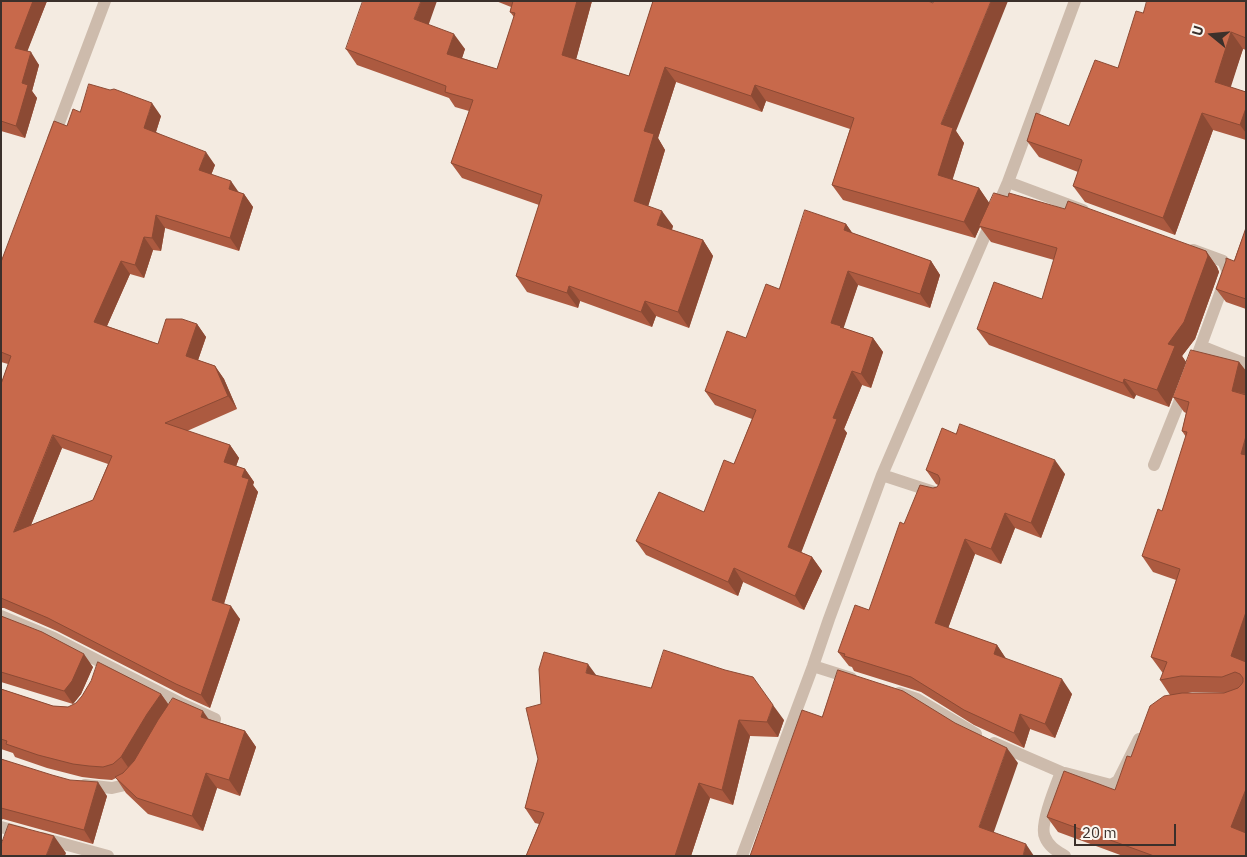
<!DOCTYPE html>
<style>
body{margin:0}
#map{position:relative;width:1247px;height:857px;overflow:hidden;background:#f4ebe1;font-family:"IBM Plex Sans",sans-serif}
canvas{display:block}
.frame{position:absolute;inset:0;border:2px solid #3b302b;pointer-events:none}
.north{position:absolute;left:1187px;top:10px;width:50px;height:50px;-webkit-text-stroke:4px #fbf5ee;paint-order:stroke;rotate:287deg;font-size:14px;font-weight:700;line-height:20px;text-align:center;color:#3b302b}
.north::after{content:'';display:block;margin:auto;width:18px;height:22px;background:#3b302b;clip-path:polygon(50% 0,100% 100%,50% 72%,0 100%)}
.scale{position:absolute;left:1074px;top:824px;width:102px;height:22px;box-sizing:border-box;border:2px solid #3b302b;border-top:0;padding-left:6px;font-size:15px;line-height:18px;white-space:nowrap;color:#3b302b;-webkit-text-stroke:4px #fbf5ee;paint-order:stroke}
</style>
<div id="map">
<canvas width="1247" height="857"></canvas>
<div class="frame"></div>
<div class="north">U</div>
<div class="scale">20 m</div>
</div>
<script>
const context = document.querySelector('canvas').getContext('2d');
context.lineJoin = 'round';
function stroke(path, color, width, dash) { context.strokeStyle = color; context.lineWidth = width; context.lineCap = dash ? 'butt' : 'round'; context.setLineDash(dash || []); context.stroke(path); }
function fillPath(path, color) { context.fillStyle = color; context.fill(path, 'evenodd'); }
stroke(new Path2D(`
 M53,139L105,1
 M1008,182L1083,210
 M1201,346L1246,364
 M1193,367L1228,272L1223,261L1193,250
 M1154,465L1184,390
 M882,475L934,492
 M1,616L54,638L182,704L215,719
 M813,666L851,678
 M899,693L917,699L976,734
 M994,743L1061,772C1056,785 1039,826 1045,837C1049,847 1057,851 1065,856
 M1065,773L1111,785L1118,781L1139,739
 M85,785L112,788L125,785L134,777
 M1,827L23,833
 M42,838L108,856
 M742,856L813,666L829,619L882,475L1008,182L1075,1`), '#cdbbac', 12);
fillPath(new Path2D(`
 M1,1H47L27,51L39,65L32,91L37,98L25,138L1,131Z
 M496,1H592L576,59L629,76L653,1L956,131L964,143L952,180L979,188L989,203L1008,197L1206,251L1217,267L1219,272L1195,339L1182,356L1186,362L1169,407L1136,395L1134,399L989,345L977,329L1042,299L1054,260L991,242L980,227L975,238L843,200L832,185L850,129L766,101L762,112L676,82L658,138L665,150L648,206L673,226L672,230L703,240L713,256L689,328L656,316L652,327L580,301L578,308L527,292L516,276L539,205L462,178L451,163L469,111L455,107L449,98L357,65L346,49L429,25L465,49L462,58L497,69L514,17L510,12L511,7Z
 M1246,1V50L1243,49L1230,87L1246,92V140L1213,130L1175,235L1085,202L1073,186L1078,172L1039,157L1027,141L1069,126L1118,68L1143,13Z
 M80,112L161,116L156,132L215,165L211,175L240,193L244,194L253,207L239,251L165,228L161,251L153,250L144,278L130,274L107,326L158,344L197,324L206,337L198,360L215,366L224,379L237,409L187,431L230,445L239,458L236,466L245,469L254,482L253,485L258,492L224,604L240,619L210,708L186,697L57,631L4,608H1V384L8,364L1,362V262L67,126ZM62,448L108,464L93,500L31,525Z
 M846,224L852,233L931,261L940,275L930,308L858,285L843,328L873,338L883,352L871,388L862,385L844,429L847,433L801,552L812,557L822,571L804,610L743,582L738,596L646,555L636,541L704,512L734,464L752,419L715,405L705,391L746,338L779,289Z
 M1246,228V309L1226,302L1216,289L1234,261Z
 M1239,362L1246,371V660L1245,662L1246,856H1123L1058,832L1047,817L1115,790L1131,757L1170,695L1160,680L1163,673L1162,672L1151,657L1176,580L1153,572L1142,556L1162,511L1186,437L1182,431L1186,413L1184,412L1173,397ZM1192,692L1226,693H1188Z
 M956,434L1065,474L1041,538L1015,528L1001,564L975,554L948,628L997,645L1006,659L1072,694L1055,738L1030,729L1024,748L974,725L921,692L854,671L852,667L849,666L838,652L869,610L933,488L937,487L938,485L936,484L926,470Z
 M1,616L93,667L81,694L73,704L1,682Z
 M596,676L784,720L778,737L750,736L733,805L710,798L691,856H526L539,824L535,823L525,808L538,759L541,704Z
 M1,689L53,706L68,707L161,694L169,705L209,719L245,731L256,747L240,796L217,788L203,831L148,814L126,793L116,778L112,780L99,779L82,777L47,768L15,757L13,753L1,749Z
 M1,759L107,796L93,844L3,819L1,820Z`), '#ac5a40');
fillPath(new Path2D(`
 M33,1H47L24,60L15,48Z
 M421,1H437L425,35L414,19Z
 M577,1H592L573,71L562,55Z
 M991,1H1008L956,131L964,143L949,191L938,175L941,124Z
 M1231,32L1243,49L1227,99L1215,82Z
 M454,34L465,49L458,70L447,54Z
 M31,52L39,65L32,91L37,98L25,138L16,126L22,83Z
 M665,67L676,82L658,138L665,150L645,217L634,201L644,131Z
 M755,85L766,101L762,112L751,96Z
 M152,103L161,116L153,141L144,128Z
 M1246,108V133L1240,125Z
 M1202,113L1213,130L1175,235L1163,218Z
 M206,152L215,165L208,183L199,170Z
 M231,181L240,194L229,189Z
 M979,188L990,204L975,238L964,222Z
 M244,194L253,207L239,251L230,238Z
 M662,211L673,226L668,240L657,225Z
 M156,215L165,228L161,251L152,238Z
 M846,224L856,238L844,230Z
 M144,237L153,250L144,278L135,265Z
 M703,240L713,256L689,328L678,312Z
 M1206,251L1217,267L1219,272L1195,339L1182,356L1186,362L1169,407L1157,390L1168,344Z
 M121,261L130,274L103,335L94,322Z
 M931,261L940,275L930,308L920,294Z
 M848,271L858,285L843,330L831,323Z
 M569,286L580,301L578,308L567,293Z
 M645,301L656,316L652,327L641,312Z
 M197,324L206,337L195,369L186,356Z
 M873,338L883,352L871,388L861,374Z
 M1239,362L1246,371V394L1232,391Z
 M215,366L224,379L237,409L228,396Z
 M852,371L862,385L844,429L847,433L798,561L788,547L833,418Z
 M1124,379L1136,395L1134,399L1123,383Z
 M53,435L62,448L23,545L14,532Z
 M1246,436V460L1241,454Z
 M230,445L239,458L233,475L224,462Z
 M1055,460L1065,474L1041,538L1031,523Z
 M245,469L254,482L253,485L258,492L221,613L212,600L242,477Z
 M1005,513L1015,528L1001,564L991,549Z
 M965,539L975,554L945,637L935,623Z
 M812,557L822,571L804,610L795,596Z
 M734,568L743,582L738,596L728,582Z
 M231,606L240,619L210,708L201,695Z
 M1246,612V660L1242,672L1231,656Z
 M997,645L1007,660L994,654Z
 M84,654L93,667L81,694L73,704L64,691Z
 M588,664L599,679L586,673Z
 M1062,679L1072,694L1055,738L1045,724Z
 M161,694L170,707L130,770L121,757L147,714Z
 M773,705L784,720L778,737L767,722Z
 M203,711L214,727L201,717Z
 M1020,714L1030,729L1024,748L1014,733Z
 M739,720L750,736L733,805L722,790Z
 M245,731L256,747L240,796L229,780Z
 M1007,748L1018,763L990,843L979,827Z
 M206,773L217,788L203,831L192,816Z
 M98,782L107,796L93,844L84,830Z
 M699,783L710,798L691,856H675Z
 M1246,789V834L1231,827Z
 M54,836L66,853L65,856H46Z
 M1026,844L1034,856H1023Z`), '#8c4a34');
const building = new Path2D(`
 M1,1H33L15,48L31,52L22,83L28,85L16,126L1,121Z
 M363,1H421L414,19L454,34L447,54L497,69L515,13L510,12L513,1H577L562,55L629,76L653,1H928L933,3V1H991L941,124L953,128L938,175L979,188L964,222L832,185L854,118L755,85L751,96L665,67L644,131L654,134L634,201L662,211L657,225L703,240L678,312L645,301L641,312L569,286L567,293L516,276L542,195L451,163L473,100L445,92L446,86L346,49Z
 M1147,1H1246V38L1231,32L1215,82L1246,92V108L1240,125L1202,113L1163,218L1073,186L1082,160L1027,141L1036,113L1069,126L1095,60L1118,68L1136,11L1143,13Z
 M89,84L110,90L114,89L152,103L144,128L206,152L199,170L231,181L229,189L244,194L230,238L156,215L152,238L144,237L135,265L121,261L94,322L158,344L166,319H182L197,324L186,356L215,366L228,396L165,423L230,445L224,462L245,469L242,477L249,479L212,600L231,606L201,695L176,684L48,618L1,598V384L11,356L1,352V262L54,121L67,126L73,109L80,112ZM53,435L112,456L93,500L14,532Z
 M994,193L1008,197L1009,193L1065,209L1068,201L1206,251L1208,256L1184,322L1168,344L1175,346L1157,390L1124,379L1123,383L977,329L994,282L1042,299L1057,248L979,226Z
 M805,210L846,224L844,230L931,261L920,294L848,271L831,323L841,326L840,327L873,338L861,374L852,371L833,418L837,419L788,547L812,557L795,596L734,568L728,582L636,541L659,492L704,512L724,460L734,464L756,410L705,391L727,331L746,338L766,284L779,289Z
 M1246,228V299L1216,289L1226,261V258L1234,261Z
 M1191,350L1239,362L1232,391L1246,395V436L1241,454L1246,455V612L1231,656L1246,662V789L1231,827L1246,833V856H1154L1047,817L1064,771L1115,790L1127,756L1131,757L1150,706L1164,696L1182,693H1224L1238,688L1241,685L1243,682V678L1240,674L1235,672L1222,677L1181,676L1160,680L1167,662L1151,657L1180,569L1142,556L1158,509L1162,511L1187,432L1182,431L1189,402L1173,397Z
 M960,424L1055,460L1031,523L1005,513L991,549L965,539L935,623L997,645L994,654L1062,679L1045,724L1020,714L1014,733L964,710L911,677L844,656L845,654L838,652L855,605L869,610L900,522L904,524L920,485L933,488L937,487L939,484L940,479L938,475L926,470L942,428L956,434Z
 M1,616L42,632L84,654L72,681L64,691L1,672Z
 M664,650L725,670L753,677L773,705L767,722L739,720L722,790L699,783L675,856H526L544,813L525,808L538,759L526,708L541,704L539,669L544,652L588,664L586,673L651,688Z
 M98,662L161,694L147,714L121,757L113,764L103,767L89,766L73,764L38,755L6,744L7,741L1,739V689L53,706L68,707L76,703L82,696L91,681Z
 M838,670L903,691L955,723L1007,748L979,827L1026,844L1023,856H750L802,710L822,717Z
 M173,698L203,711L201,717L245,731L229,780L206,773L192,816L137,798L115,777L123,773L134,761L158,720Z
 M1,759L52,775L70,780L98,782L84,830L1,808Z
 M9,824L54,836L46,856H1V845Z`);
fillPath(building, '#c8694b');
stroke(building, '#8c4a34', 1);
</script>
